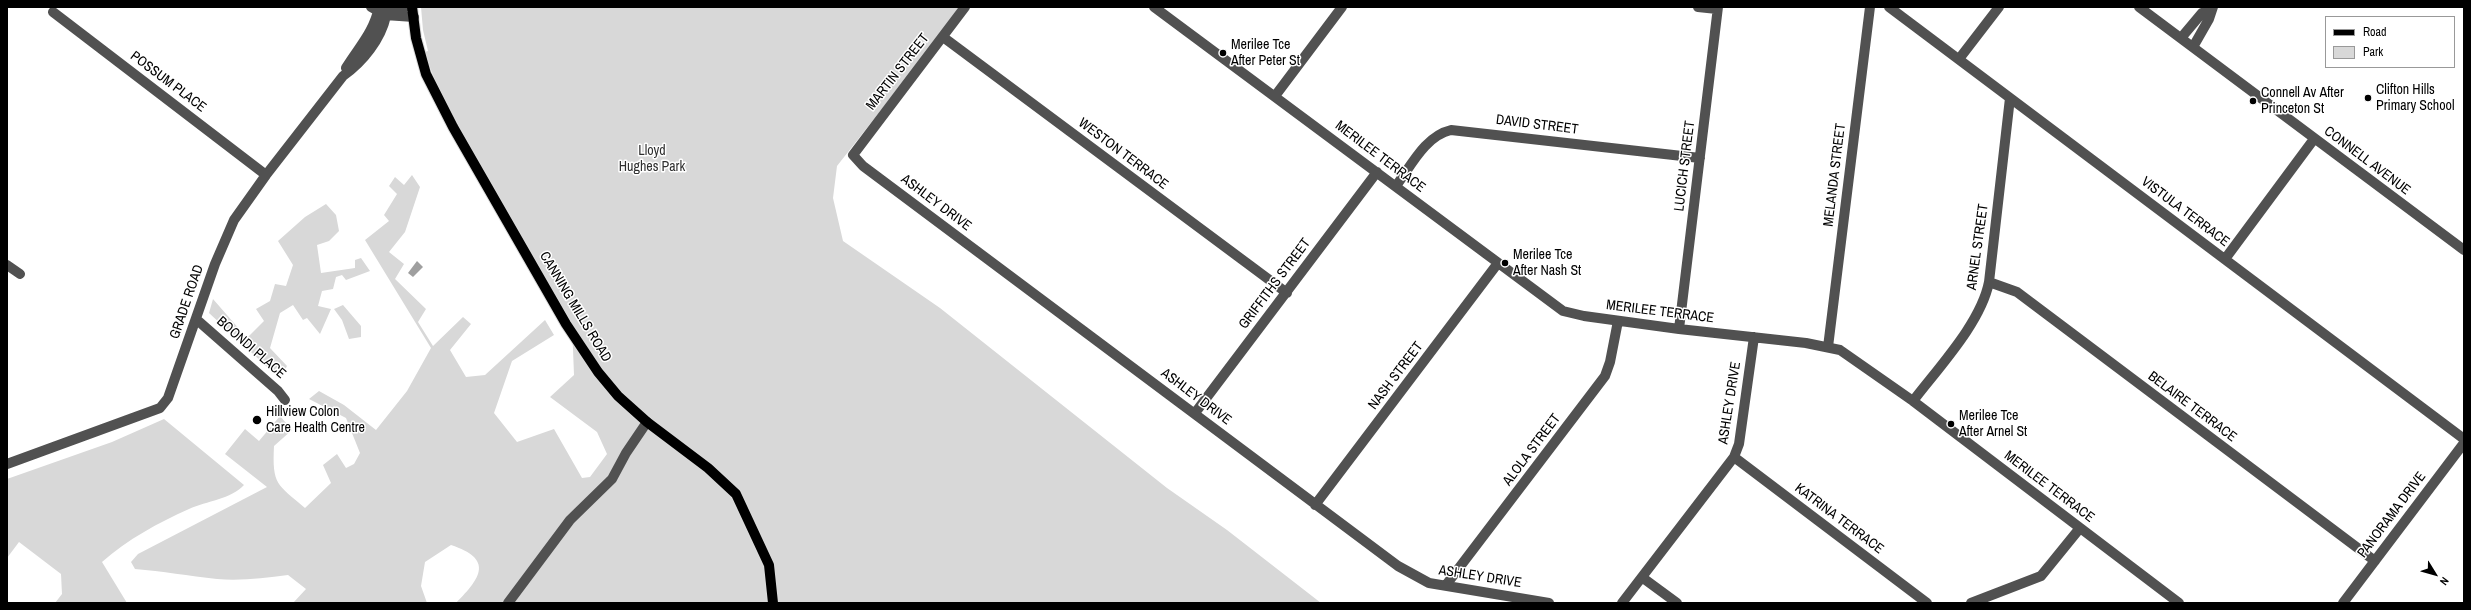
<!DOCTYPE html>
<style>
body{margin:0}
#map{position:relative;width:2471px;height:610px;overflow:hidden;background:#fff;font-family:"Archivo Narrow",sans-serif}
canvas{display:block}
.frame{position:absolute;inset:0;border:8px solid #000;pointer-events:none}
.legend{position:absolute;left:2325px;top:16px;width:130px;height:52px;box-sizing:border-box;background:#fff;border:1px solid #999;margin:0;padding:5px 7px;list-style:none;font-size:12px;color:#000}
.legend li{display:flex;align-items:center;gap:8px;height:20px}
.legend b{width:20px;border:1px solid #999}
.north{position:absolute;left:2415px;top:554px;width:40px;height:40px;-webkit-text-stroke:3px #fff;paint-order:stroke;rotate:127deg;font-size:11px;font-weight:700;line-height:16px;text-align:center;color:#000}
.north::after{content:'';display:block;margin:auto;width:14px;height:18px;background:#000;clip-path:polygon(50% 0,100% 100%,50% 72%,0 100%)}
</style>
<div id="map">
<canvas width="2471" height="610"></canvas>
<div class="frame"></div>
<ul class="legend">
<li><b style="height:5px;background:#000"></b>Road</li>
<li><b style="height:11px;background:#d8d8d8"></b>Park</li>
</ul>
<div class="north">N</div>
</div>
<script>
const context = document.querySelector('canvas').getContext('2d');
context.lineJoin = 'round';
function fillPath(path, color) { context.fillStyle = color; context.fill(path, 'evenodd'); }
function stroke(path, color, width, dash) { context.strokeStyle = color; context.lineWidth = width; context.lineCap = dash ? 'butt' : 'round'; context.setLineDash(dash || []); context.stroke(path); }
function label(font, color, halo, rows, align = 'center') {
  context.font = font + ' "Archivo Narrow",sans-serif'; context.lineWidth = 3; context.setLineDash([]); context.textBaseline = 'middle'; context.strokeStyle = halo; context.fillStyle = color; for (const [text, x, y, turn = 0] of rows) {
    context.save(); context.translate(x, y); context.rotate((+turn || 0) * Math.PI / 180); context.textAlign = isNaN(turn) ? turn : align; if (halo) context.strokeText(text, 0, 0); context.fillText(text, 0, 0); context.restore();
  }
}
fillPath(new Path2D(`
 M421,7H962L837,166L833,198L843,241L940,308L1167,488L1227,530L1321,603H456C482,577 493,559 451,545L425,562L421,586L427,603H293L306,589L288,575C264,578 241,581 217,579C189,576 162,571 135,569L131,562L138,554L267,487L225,454L245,429L259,441L280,416L292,430L274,446C272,485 277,484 305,508L331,483L323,465L337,454L346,468L354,464L360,453L346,418L309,399L319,391L344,405L376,430L407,391L431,348L365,240L389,221L384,215L397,194L389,186L395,177L404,185L412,175L420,187L405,232L389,252L404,264L395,279L426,309L418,322L433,346L463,317L471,324L450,350L466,377L485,375L545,320L554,335L512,361L494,413L517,442L554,429L582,478L590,477L607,454L597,432L550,397L574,375L572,324L464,139L435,80L424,52L428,51L423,30Z
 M326,204L336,215L339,231L329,241L317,245L321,273L355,268V260L361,258L370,271L346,280L342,275L336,277L333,289L322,291L318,306L331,309L320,334L307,318L303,320L293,305L280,313L270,348L287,366L280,379L209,313L213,299L247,338L264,321L256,309L270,301L275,284L286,286L293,265L278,241L305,217Z
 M343,305L361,326V337L349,339L342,320L334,309Z
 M164,419L244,485C231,499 207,501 189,509C158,523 128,539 102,562L127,603H55L62,594L61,574L19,542L7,558V479L112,442Z`), '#d8d8d8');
fillPath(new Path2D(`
 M417,261L423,267L413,277L408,273Z`), '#9f9f9f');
const major = new Path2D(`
 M412,7L416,38L426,74L453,127L566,324L598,372L618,396L647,422L708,468L736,494L769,565L773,603`);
stroke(major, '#dbdbdb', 12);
stroke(new Path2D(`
 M371,7L385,15L414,17
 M380,7H405
 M965,7L853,155L863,166L1398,566L1429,583L1549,603
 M1154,7L1563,311L1584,316L1679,329L1806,343L1840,350L1913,401L2179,603
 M1698,7L1717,9
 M1889,7L2464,439
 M2139,7L2464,250
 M53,12L266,175
 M943,37L1287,293
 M2181,38L2202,13L2211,10
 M2193,47L2209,19L2213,7
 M1959,59L1999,7
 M346,68C359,47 374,32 379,7
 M1275,96L1342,7
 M1396,186C1411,166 1425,136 1451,130L1700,158
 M2225,259L2314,139
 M7,265L20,274
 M1989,282L2017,292L2375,561
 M196,319L278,391L285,400
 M1679,329L1718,7
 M1828,347L1870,7
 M1913,401C1938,368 1981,323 1989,282L2010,98
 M1195,413L1377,172
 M1734,457L1927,603
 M7,464L160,408L168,398L215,264L234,220L266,175L343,76C363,62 381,39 386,16
 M1315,505L1498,263
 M1643,578L1677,603
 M1446,585L1605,376L1610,362L1618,321
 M508,603L570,520L612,479L626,453L647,422
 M1622,603L1734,457L1739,444L1754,337
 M1971,603L2041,576L2080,528
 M2343,603L2464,443`), '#515151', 10);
stroke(major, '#000', 10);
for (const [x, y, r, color] of [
 [1223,53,4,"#000"],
 [2368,98,4,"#000"],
 [2253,101,4,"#000"],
 [1505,263,4,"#000"],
 [257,420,5,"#000"],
 [1951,424,4,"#000"]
]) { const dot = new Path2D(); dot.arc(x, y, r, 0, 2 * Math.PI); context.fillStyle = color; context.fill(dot); stroke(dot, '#fff', 1.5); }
label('14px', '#000', '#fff', [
 ["Merilee Tce",1231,45],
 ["After Peter St",1231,61],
 ["Clifton Hills",2376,90],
 ["Primary School",2376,106],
 ["Connell Av After",2261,93],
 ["Princeton St",2261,109],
 ["Merilee Tce",1513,255],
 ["After Nash St",1513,271],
 ["Hillview Colon",266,412],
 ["Care Health Centre",266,428],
 ["Merilee Tce",1959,416],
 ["After Arnel St",1959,432]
], 'left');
label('14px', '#000', '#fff', [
 ["MARTIN STREET",898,72,-52],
 ["POSSUM PLACE",168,82,37],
 ["DAVID STREET",1537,125,7],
 ["WESTON TERRACE",1123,154,37],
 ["MERILEE TERRACE",1380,157,37],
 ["CONNELL AVENUE",2367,161,37],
 ["LUCICH STREET",1685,166,-83],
 ["MELANDA STREET",1835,175,-83],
 ["ASHLEY DRIVE",936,203,37],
 ["VISTULA TERRACE",2185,212,37],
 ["ARNEL STREET",1978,247,-82],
 ["GRIFFITHS STREET",1275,284,-53],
 ["GRADE ROAD",187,302,-71],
 ["CANNING MILLS ROAD",575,307,59],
 ["MERILEE TERRACE",1660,312,7],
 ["BOONDI PLACE",251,348,41],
 ["NASH STREET",1396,376,-53],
 ["ASHLEY DRIVE",1196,397,37],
 ["ASHLEY DRIVE",1730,403,-81],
 ["BELAIRE TERRACE",2192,407,37],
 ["ALOLA STREET",1532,450,-53],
 ["MERILEE TERRACE",2049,487,37],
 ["PANORAMA DRIVE",2392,515,-53],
 ["KATRINA TERRACE",1839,519,37],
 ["ASHLEY DRIVE",1480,577,9]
]);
label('14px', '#2f2f2f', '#fff', [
 ["Lloyd",652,151],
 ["Hughes Park",652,167]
]);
</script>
